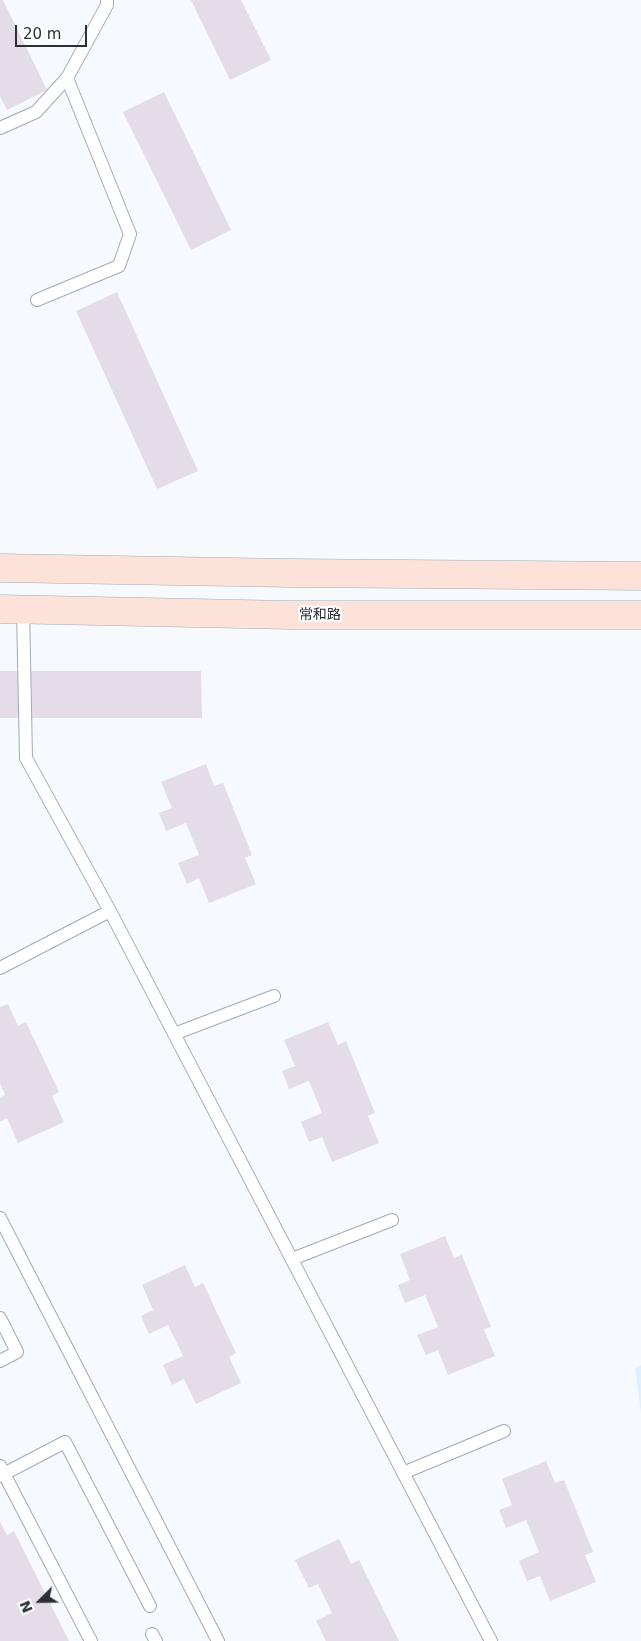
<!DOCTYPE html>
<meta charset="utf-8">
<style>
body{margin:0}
#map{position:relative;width:641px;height:1641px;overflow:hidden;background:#f6fafe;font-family:"DejaVu Sans",sans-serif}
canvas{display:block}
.north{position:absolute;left:15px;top:1576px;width:50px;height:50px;-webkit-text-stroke:4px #fff;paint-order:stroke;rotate:247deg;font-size:14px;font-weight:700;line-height:20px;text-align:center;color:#2c3033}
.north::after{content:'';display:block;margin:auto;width:18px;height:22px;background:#2c3033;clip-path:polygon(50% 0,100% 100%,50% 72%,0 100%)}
.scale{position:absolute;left:15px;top:25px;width:72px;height:22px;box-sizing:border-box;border:2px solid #2c3033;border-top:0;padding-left:6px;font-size:15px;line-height:18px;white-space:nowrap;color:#2c3033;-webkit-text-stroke:4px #fff;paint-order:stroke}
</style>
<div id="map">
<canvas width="641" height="1641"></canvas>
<div class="north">N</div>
<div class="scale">20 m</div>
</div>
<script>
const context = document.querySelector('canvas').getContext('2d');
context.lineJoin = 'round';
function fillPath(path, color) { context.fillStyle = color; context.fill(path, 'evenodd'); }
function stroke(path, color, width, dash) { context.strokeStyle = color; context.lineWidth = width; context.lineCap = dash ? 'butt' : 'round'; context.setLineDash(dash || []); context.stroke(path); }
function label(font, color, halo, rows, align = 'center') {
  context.font = font + ' "DejaVu Sans","Noto Sans SC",sans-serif'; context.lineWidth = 4.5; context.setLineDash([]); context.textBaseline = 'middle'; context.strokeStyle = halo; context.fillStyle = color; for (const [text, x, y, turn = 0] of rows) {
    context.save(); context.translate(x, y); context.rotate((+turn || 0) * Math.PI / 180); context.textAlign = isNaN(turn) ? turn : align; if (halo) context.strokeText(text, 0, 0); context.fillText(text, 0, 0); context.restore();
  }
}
fillPath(new Path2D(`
 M641,1365V1413L635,1368Z`), '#e0effe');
fillPath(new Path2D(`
 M0,0H3L47,90L7,110L0,96Z
 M191,0H241L271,60L230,80Z
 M164,92L231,230L191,250L123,112Z
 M117,292L198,471L157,489L76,311Z
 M0,671H201L202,718H0Z
 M206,764L214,786L223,783L252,855L245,858L256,884L209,903L199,878L187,884L178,863L199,855L186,823L166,831L159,813L172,808L161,782Z
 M8,1004L18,1026L26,1022L59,1092L52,1096L64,1122L18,1143L7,1118L0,1122V1097L5,1095L0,1083V1007Z
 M328,1022L338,1045L346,1041L375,1113L368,1116L379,1143L332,1162L322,1137L309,1142L301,1122L322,1113L309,1081L289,1089L282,1071L295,1066L284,1040Z
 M445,1236L454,1258L462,1255L491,1327L484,1329L495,1356L448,1375L438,1350L426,1355L417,1335L438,1327L425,1295L405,1303L398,1285L410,1280L400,1254Z
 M185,1265L195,1287L203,1283L236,1353L229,1357L241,1383L196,1404L184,1379L172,1385L163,1365L183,1356L168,1325L149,1334L141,1316L153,1310L142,1285Z
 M546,1461L555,1483L564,1480L593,1552L585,1555L596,1582L550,1601L540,1576L527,1581L519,1561L539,1552L526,1520L506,1528L499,1510L512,1505L502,1479Z
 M0,1522L7,1535L14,1531L69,1641H0Z
 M339,1539L351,1564L359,1560L399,1641H326L316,1621L332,1613L318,1584L309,1588L295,1560Z`), '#e4dce6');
const lane = new Path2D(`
 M0,128L36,112L67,78L107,5V0
 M37,300L119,266L130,234L67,78
 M23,609L26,758L110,911L491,1641
 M0,968L110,911
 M174,1034L274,996
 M0,1218L218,1641
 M292,1259L392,1220
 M0,1318L17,1352L0,1361
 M0,1466L91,1641
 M403,1473L504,1431
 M0,1476L65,1442L150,1606
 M152,1634L156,1641`);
const secondary = new Path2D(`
 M0,568L291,573L641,576
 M0,609L290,615H641`);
stroke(lane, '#a2aab3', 14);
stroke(secondary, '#a2aab3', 29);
stroke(lane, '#fff', 12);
stroke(secondary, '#fce2d9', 28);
label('14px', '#2c3033', '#fff', [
 ["常和路",320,615]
]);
</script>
